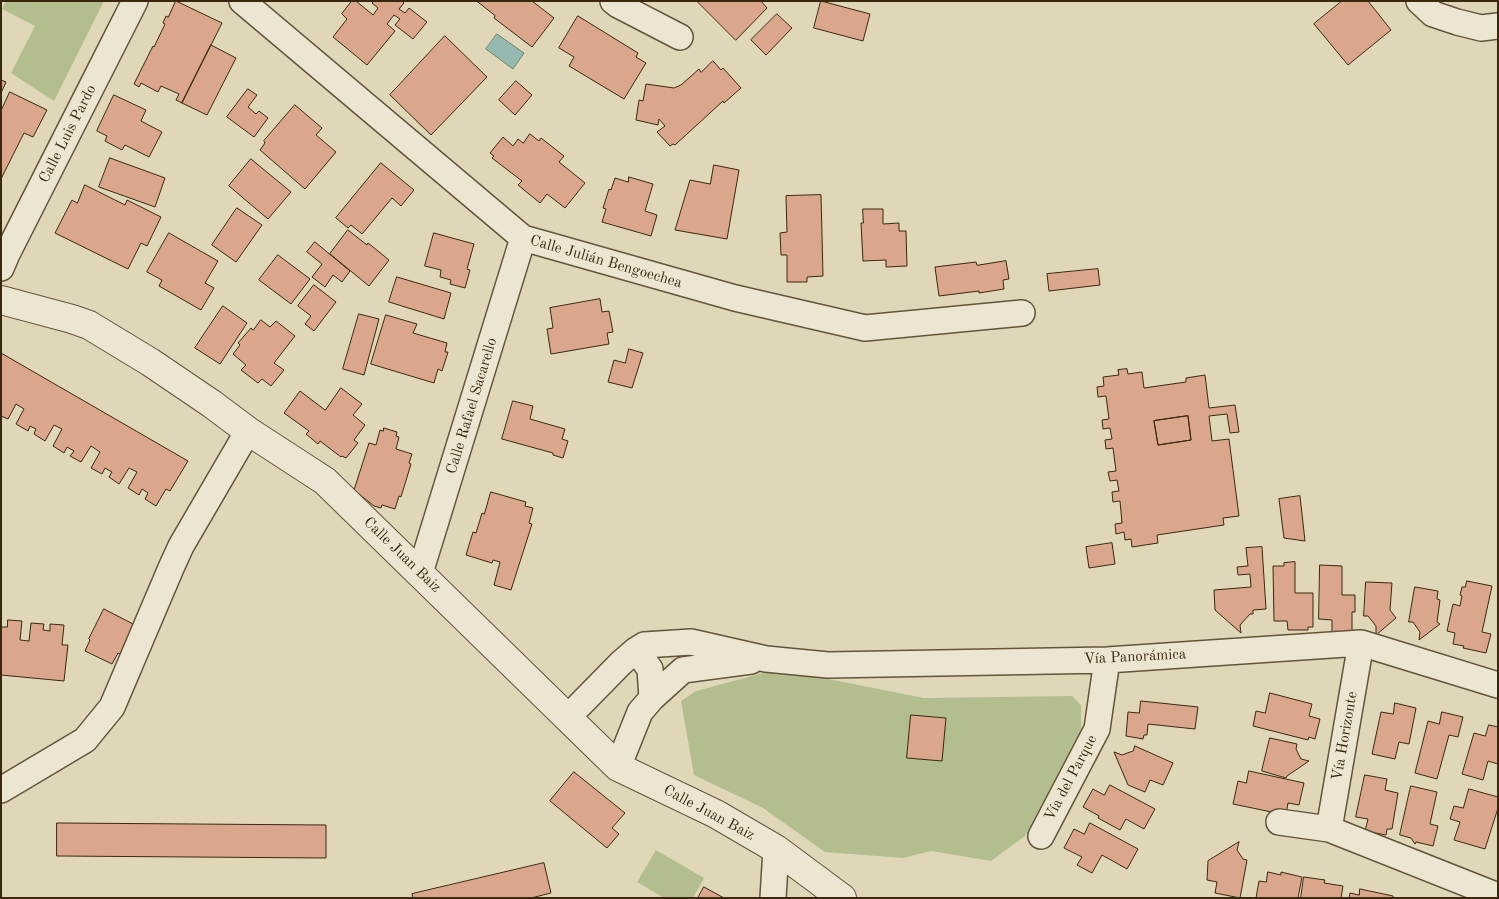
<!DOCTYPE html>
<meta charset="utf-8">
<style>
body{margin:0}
#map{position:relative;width:1499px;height:899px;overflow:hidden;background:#e0d7b9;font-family:"Old Standard TT",serif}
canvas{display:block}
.frame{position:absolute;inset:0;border:2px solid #3a280e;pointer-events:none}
</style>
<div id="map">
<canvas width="1499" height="899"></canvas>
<div class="frame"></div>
</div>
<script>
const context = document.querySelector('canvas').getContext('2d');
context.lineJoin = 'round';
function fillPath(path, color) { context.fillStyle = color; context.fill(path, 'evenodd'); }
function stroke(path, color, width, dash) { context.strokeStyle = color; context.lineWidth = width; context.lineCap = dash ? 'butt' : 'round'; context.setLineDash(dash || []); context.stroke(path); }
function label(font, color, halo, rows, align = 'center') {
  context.font = font + ' "Old Standard TT",serif'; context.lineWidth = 5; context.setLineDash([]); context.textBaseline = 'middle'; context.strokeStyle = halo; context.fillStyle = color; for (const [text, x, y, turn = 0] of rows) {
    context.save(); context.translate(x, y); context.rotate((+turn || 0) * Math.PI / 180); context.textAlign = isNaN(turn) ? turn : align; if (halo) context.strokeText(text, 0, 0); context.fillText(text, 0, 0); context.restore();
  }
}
fillPath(new Path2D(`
 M6,1H104L54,101L11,73L35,26L2,9Z
 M778,669L924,698L1072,696L1081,705V729L1025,836L991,861L931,851L903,858L825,852L763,808L694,775L681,701L696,691Z
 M656,850L704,878L693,898H664L637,882Z`), '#b3be8e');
const water = new Path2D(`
 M497,34L524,53L513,69L486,49Z`);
fillPath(water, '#94baaf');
stroke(water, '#70806f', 1);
const building = new Path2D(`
 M176,1L222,23L182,103L176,100L179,94L161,86L158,92L141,83L139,87L134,84L153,46L154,47L165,24L163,23L166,16L168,17Z
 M352,1H356L373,15L378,8L372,3L374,1H402L404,3L399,9L405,13L409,8L427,22L413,39L395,25L400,19L394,15L387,24L395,31L367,65L333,37L347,19L342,14Z
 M477,1H532L554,18L532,47L494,18L495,16Z
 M697,1H761L767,8L736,40Z
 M821,1L870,14L863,41L814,28Z
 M1342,1H1368L1391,30L1348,65L1314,24Z
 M777,14L792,28L766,55L751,40Z
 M578,16L638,53L636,57L646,63L624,99L569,66L574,57L559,48Z
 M445,36L487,77L431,135L390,95Z
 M211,45L236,58L207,115L182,103Z
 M713,61L721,70L723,68L741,88L724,103L723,101L675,145L673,144L670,146L657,132L665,126L659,119L658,125L636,120L639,100L643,101L646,84L674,88L681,85L699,69L701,72Z
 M1,80L6,82L1,93Z
 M516,81L532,95L515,115L499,100Z
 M248,89L257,95L248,107L256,114L259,111L268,118L254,137L227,117Z
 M10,92L47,110L33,137L24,133L1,179V111Z
 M114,95L146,110L141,121L162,132L149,157L125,145L122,150L105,141L107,136L97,131Z
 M295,105L322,128L316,135L336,152L305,189L260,150L265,143L264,141Z
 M530,134L539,141L541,138L564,156L559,162L585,183L565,208L547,194L540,203L518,185L522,181L492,158L494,156L490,153L503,137L513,146L518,139L523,143Z
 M110,158L165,178L155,207L99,187Z
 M251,159L291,192L268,219L229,186Z
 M381,163L414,190L401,206L392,198L362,234L351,225L348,228L336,218Z
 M714,165L739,170L727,239L675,230L690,180L710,184Z
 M629,177L653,184L645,211L657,215L651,236L602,222L606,209L603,208L609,189L611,190L615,178L628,182Z
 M85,185L125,205L127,200L161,217L147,246L141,243L128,269L55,233L72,200L77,203Z
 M821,195L823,276L807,277V282H787V255H781L780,233L787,232L786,196Z
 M237,208L262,225L236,262L212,245Z
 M863,209H883V224L899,223V231H906L907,266L886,267V260L863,261L861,223H863Z
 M348,230L367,245L368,243L389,260L369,286L330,254Z
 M169,233L218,261L205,283L214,288L201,310L159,286L162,280L147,272Z
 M434,233L474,244L467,269L470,270L465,288L450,284L451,280L440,277L441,270L425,266Z
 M315,242L350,271L342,282L333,275L325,287L312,277L322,264L307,252Z
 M278,255L310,279L291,304L259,280Z
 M1006,261L1009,279L1003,280L1004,289L979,293V291L939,296L935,267L976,262L977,265Z
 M1098,269L1100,285L1049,291L1047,274Z
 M397,277L451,293L444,319L389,302Z
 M314,285L336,302L314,331L305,324L311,316L298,306Z
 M600,299L602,312L609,311L613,332L607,333L609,344L551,354L547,329L553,328L550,308Z
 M223,306L247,323L220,364L195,348Z
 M359,314L379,319L364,375L343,369Z
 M386,315L417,324L413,333L447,343L445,352H448L442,371L438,369L434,383L371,364Z
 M261,320L270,327L276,321L295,336L274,363L284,370L271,386L262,379L258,383L241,370L246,365L233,354L240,345L238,343L251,328L253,330Z
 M629,349L643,353L632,388L608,382L614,360L625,363Z
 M1,353L188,461L170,491L166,489L156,506L145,499L148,493L142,489L139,495L128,488L137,472L129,468L119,484L109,477L112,472L105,468L102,474L91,468L100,452L91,446L81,462L70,456L74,451L67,447L64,453L53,446L62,429L54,425L45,441L34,434L36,429L30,426L28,431L16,424L24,409L16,404L8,419L1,416Z
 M1127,369L1128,374L1142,372L1144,388L1186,382V378L1205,375L1209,408L1235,405L1239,432L1230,433L1227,414L1209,416L1212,441L1229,439L1239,516L1223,518L1224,525L1157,535L1158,543L1132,547L1131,539L1125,540L1124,532L1116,534L1115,524L1122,523L1120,501L1113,502L1112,492L1119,491L1117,480L1110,481L1108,472L1116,471L1113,448L1106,449L1105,440L1112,439L1110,428L1103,429L1102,420L1109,419L1106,396L1098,397L1097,387L1104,386L1103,377L1119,375L1118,370ZM1188,416L1191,440L1158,445L1154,421Z
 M341,388L362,404L353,415L365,425L354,440L358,443L346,458L342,456L341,457L320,441L318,444L306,434L309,431L284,413L300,391L325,410Z
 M513,401L533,406L530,419L565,429L562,439L568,441L563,458L553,455V453L502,439Z
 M1188,416L1191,440L1158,445L1154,421Z
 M384,428L397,432L396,436L399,437L396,449L412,454L409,463L411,464L401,497L399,496L395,509L382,505L381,508L374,506L354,490L369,443L376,445L380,430L383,431Z
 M491,492L526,502L525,506L533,508L529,523L532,524L511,590L494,585L500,562L493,560L492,563L466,555L473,532L476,533L482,513L484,514Z
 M1300,496L1305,541L1284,538L1279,499Z
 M1112,543L1115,564L1089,568L1086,547Z
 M1262,547L1266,609L1253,610V614H1250L1240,625L1241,633L1215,610L1214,590L1251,587L1250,574L1238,575L1237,567L1248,566L1246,548Z
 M1295,562V593H1313V627H1308V630H1288L1287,621H1274L1273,566H1284V563Z
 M1320,565L1342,566V595H1355V612H1352V632H1332V620L1319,619Z
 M1467,581L1492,586L1482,632L1491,634L1486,653L1463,648L1464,646L1453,644L1455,633L1447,631L1453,604L1460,606L1462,596L1460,595L1462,587H1465Z
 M1366,582L1392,583L1390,610L1396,618L1376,635V626L1368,616H1364Z
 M1415,587L1438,591L1437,599L1440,600L1437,622L1440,624L1419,640L1420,632L1413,622H1409Z
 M104,609L135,625L120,654L118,653L112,664L85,651L90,640L89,639Z
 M8,620L22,621L20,640L29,641L31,623L44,624L43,630L50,631V624L64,625L62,645H68L64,681L1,675V627H7Z
 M1270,693L1312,704L1309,716L1320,719L1315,739L1309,737L1308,740L1253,726L1256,711L1265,713Z
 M1141,701L1198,707L1195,729L1148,724L1147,735H1144L1143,739L1126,736L1128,712L1139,713Z
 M1395,703L1416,708L1409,744L1399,742L1395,759L1372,754L1381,712L1393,714Z
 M1442,712L1463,717L1458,737L1449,735L1437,779L1415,773L1428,721L1439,724Z
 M911,715L946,718L942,761L907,758Z
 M1489,725L1498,727V764L1488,761L1483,780L1462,774L1474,733L1485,736Z
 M1270,738L1297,744L1296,749L1301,759L1309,761L1287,776L1286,778L1262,771Z
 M1135,746L1173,763L1163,785L1150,780L1145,792L1128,785L1114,752L1122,755L1133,751Z
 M1249,771L1304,783L1299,805L1288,803L1286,815L1233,804L1238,781L1246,783Z
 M574,772L625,813L612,828L619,834L607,848L550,801Z
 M1365,775L1387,779L1385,790L1398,793L1392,829H1387L1386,835L1365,831L1368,819L1356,817Z
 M1110,785L1155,809L1144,829L1126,819L1120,830L1098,818L1099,816L1083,807L1093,789L1104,795Z
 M1411,786L1437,792L1430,824L1438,826L1433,846L1416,842L1415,844L1411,838L1400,835Z
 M1469,789L1498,797V808L1485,849L1454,840L1460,822L1450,819L1454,806L1463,808Z
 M57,823L326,825V858L57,856Z
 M1090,823L1138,849L1127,869L1102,855L1092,873L1077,865L1082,857L1064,848L1074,829L1084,834Z
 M1239,842L1237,850L1243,859L1247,860L1240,898L1215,893L1217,882L1207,880L1208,861Z
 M544,863L551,893L531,898H413L412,894Z
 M1268,872L1281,875V872L1302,877L1298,898H1256L1259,881L1266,882Z
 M1304,877L1325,880L1324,883L1343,886L1341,898H1301Z
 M704,887L724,898H698Z
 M1360,889L1393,896V898H1349L1350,893L1359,895Z`);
fillPath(building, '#daa78c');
stroke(building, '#3a280e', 1);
const minor = new Path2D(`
 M242,1L523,238L735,298L865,328L1022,313
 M613,1L618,5L680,37
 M1419,1L1433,14L1457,22L1481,28L1498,26
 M1,268L7,254L135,1
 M420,573L523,238
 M636,650L650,669L652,698
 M568,717L621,663L636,650L644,645L691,642L766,659L828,665L1107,660L1361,643L1498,685
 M618,767L640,712L652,698L683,670L751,661
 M1,790L85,740L112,707L171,568L181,546L248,431
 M1279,822L1329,829L1498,896
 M1329,829L1361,643
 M1041,836L1097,729L1107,660
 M773,898L776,849`);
const tertiary = new Path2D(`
 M1,300L72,319L89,325L150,362L212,404L248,431L325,481L618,767L716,814L776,849L842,898`);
stroke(minor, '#645439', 28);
stroke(tertiary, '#645439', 30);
stroke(minor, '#ebe5d2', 25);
stroke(tertiary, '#ebe5d2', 28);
label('15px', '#3a280e', '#ebe5d2', [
 ["Calle Luis Pardo",68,134,-63],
 ["Calle Julián Bengoechea",606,262,16],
 ["Calle Rafael Sacarello",472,406,-73],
 ["Calle Juan Baiz",402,555,44],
 ["Vía Panorámica",1135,657,-3],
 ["Vía Horizonte",1345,736,-80],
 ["Vía del Parque",1071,778,-62],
 ["Calle Juan Baiz",709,813,28]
]);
</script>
